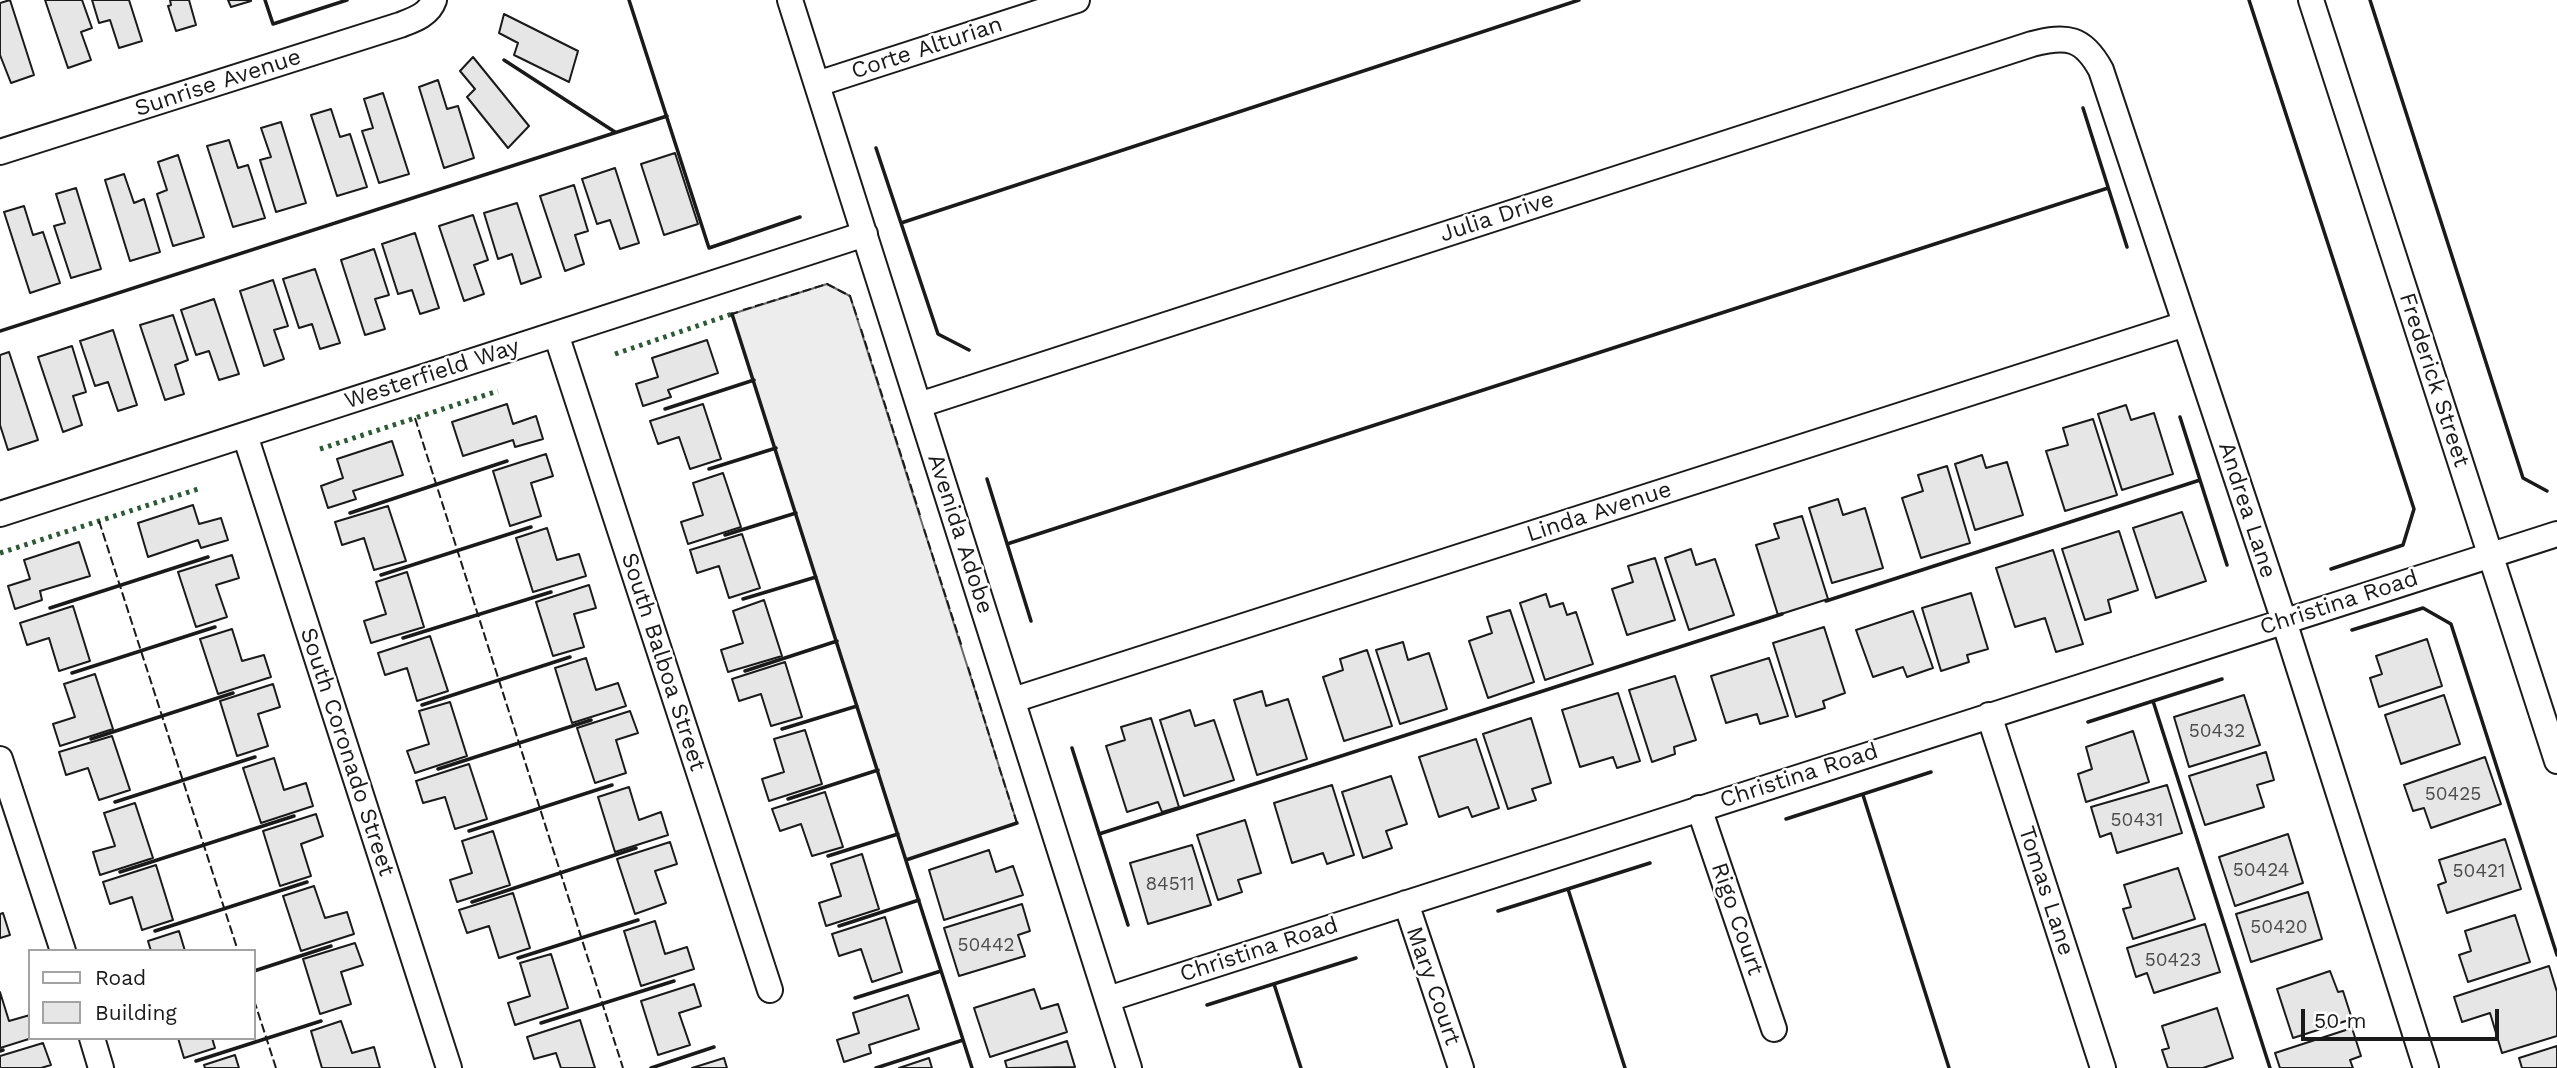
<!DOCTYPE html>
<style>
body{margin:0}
#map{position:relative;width:2557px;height:1068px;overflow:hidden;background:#fff;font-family:"Work Sans",sans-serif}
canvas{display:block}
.legend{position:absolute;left:28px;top:949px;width:228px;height:91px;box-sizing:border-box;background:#fff;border:2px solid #a3a3a3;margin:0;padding:9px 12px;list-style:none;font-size:21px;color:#1a1a1a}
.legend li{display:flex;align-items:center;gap:14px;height:35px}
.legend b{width:35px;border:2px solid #a3a3a3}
.scale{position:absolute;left:2301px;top:1009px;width:198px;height:32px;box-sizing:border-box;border:4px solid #1a1a1a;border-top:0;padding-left:9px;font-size:21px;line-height:24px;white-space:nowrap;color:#1a1a1a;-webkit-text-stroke:5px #fff;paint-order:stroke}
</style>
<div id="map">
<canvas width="2557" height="1068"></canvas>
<ul class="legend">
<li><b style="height:9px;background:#fff"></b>Road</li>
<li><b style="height:19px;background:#e6e6e6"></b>Building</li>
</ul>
<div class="scale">50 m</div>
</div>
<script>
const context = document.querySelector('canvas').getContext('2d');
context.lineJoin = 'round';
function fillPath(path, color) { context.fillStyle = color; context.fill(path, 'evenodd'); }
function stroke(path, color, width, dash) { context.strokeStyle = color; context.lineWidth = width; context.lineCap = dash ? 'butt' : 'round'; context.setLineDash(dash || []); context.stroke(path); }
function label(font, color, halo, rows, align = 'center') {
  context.font = font + ' "Work Sans",sans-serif'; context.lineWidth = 5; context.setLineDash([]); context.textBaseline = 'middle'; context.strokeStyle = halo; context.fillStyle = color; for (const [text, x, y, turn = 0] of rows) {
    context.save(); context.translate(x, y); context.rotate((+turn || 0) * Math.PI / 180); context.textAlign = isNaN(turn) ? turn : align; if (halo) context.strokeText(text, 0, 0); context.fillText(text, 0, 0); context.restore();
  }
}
const built = new Path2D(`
 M827,284L850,296L1017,823L906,860L732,314Z`);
fillPath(built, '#ededed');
stroke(built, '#6a6a6a', 2);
const building = new Path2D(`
 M10,0L34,75L11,83L0,55V3Z
 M45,0H82L92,28L81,32L91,60L68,68Z
 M92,0H129L142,41L119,48L110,20L99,23Z
 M170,0H189L196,25L176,31L168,6L171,5Z
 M228,0H251V1L231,7Z
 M504,14L578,51L569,82L514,55L518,43L499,33Z
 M473,57L529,126L508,148L467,97L475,89L460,71Z
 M438,80L447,109L458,106L474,158L444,168L419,87Z
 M383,93L409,174L379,183L362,131L373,128L364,99Z
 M331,109L340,137L350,134L367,187L337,196L311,115Z
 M281,122L306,203L276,212L260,160L271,157L261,128Z
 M229,140L238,168L248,165L265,218L233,227L207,146Z
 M675,153L698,224L664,235L641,164Z
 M178,155L204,237L173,246L157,194L167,190L158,162Z
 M615,168L639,243L620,249L610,220L597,224L582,179Z
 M124,174L134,203L144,199L160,252L130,261L105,180Z
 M574,185L588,231L575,235L584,264L565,271L540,196Z
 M76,188L101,269L71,278L54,226L65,223L56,194Z
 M517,203L541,277L521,284L512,254L498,259L484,213Z
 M24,206L33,235L43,232L60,283L30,293L4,212Z
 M473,215L488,260L474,265L484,294L464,301L439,226Z
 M415,233L439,308L420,314L412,290L398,294L382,244Z
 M374,249L389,295L375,299L385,329L365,335L341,260Z
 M315,269L340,343L320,349L312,324L299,328L283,279Z
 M273,280L288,326L274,330L284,359L264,366L240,291Z
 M214,299L239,374L219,380L209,351L196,355L181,310Z
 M173,315L188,360L175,365L184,394L165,400L140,325Z
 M113,330L137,405L118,411L108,382L95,386L80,341Z
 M707,340L718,373L668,390L671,397L643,406L636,384L658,377L652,358Z
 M72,346L86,392L73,396L82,425L63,432L38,357Z
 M9,352L38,440L8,450L0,425V355Z
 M507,404L513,424L536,416L543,439L515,447L513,440L463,456L452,422Z
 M703,404L721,459L690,469L679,437L658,444L650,421Z
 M2126,405L2131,420L2154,413L2173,474L2122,490L2098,414Z
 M2093,419L2117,495L2065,511L2046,451L2068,445L2063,428Z
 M392,441L403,475L353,491L356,499L328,508L321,486L343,478L337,459Z
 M546,454L553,476L531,483L541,516L510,526L493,471Z
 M1982,455L1986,468L2007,462L2023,515L1975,530L1955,464Z
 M1947,466L1970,543L1921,558L1902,498L1923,491L1918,475Z
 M723,473L741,527L688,544L681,522L703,515L693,483Z
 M1838,499L1843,515L1865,508L1883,568L1832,583L1809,508Z
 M193,505L199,524L221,518L228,540L201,548L198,540L148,557L138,523Z
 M388,506L406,561L374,570L364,538L342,545L335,522Z
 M2182,512L2206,581L2156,598L2133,528Z
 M1802,516L1828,599L1778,615L1756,545L1779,538L1774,524Z
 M547,528L557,560L579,554L586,576L533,592L516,538Z
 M2119,531L2138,590L2108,600L2111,612L2085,620L2062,549Z
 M742,534L760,588L729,598L719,566L697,573L690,550Z
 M79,542L90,576L40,591L42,600L15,609L8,586L30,579L24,560Z
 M1691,549L1696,565L1715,559L1734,615L1689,630L1665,558Z
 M2053,550L2083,644L2056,652L2045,618L2015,627L1996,568Z
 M232,555L239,578L216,585L227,617L196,627L178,572Z
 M1655,558L1675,620L1627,635L1612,589L1633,582L1628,566Z
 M407,572L424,627L371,643L364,621L386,614L376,582Z
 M589,585L596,608L574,614L584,647L553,656L536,602Z
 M1971,593L1988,649L1967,655L1969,662L1941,671L1922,608Z
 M1546,594L1550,607L1563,603L1567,615L1576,612L1593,664L1545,680L1520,603Z
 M764,600L782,656L728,672L721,650L743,643L733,611Z
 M73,606L90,661L59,671L49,638L27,645L20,623Z
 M1510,610L1534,682L1488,698L1469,641L1492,633L1487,617Z
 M1913,611L1933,668L1907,677L1903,667L1873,677L1856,630Z
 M1824,627L1845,693L1823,701L1825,708L1796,717L1773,643Z
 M232,629L242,661L264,655L271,677L218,694L200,639Z
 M430,636L448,691L417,701L407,668L385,675L378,653Z
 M2427,639L2442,686L2379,707L2370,678L2382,674L2376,656Z
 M1403,642L1408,660L1429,653L1447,709L1400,724L1376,650Z
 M1367,650L1392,726L1344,741L1323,677L1343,670L1340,659Z
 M586,658L596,690L618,683L626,706L572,723L555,668Z
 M1769,658L1788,716L1760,724L1757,714L1726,723L1711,676Z
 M785,662L802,717L771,726L761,694L739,701L732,679Z
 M95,674L113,729L60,746L53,724L75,717L64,684Z
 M1675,676L1696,740L1674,747L1675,754L1652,762L1629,690Z
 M273,684L280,707L258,714L268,746L237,756L220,701Z
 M1262,691L1266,706L1288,699L1307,759L1257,775L1234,700Z
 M1618,693L1640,761L1617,768L1613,757L1580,767L1562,710Z
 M2244,695L2260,745L2189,767L2174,717Z
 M2444,695L2460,744L2401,764L2385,715Z
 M450,702L467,756L415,773L407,751L429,744L419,711Z
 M1190,710L1195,726L1214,720L1234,780L1184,796L1160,720Z
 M630,711L638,733L616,740L626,773L595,783L577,728Z
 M1151,718L1179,807L1162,812L1158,802L1127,812L1106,746L1125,740L1121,727Z
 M1531,718L1551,783L1532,789L1536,800L1508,809L1483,734Z
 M805,730L822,784L769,801L762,779L784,772L774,739Z
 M2133,731L2149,782L2086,802L2078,774L2092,769L2086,747Z
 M112,736L130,790L99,800L88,768L66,775L59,752Z
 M1476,739L1499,808L1472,817L1468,807L1439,817L1419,757Z
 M2266,752L2274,780L2257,785L2264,807L2205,825L2189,776Z
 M2485,757L2501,804L2431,828L2424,808L2413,811L2404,785Z
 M274,758L284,790L306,783L313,806L261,823L243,768Z
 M469,764L487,819L455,829L445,797L423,803L416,781Z
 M1391,776L1407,824L1386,831L1392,848L1363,858L1342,792Z
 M1332,785L1354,855L1327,864L1323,853L1292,863L1274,803Z
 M2167,785L2182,833L2117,853L2111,833L2100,837L2091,807Z
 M629,787L639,820L661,812L668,835L615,852L598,797Z
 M825,792L843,847L812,856L801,824L780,831L772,809Z
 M135,803L153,858L100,875L93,852L115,846L104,813Z
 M316,814L323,836L301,844L311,876L280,886L263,831Z
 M1245,820L1261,873L1238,880L1242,892L1218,900L1197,835Z
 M493,831L510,885L457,902L450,880L472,873L462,841Z
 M2288,834L2303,883L2235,906L2219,857Z
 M2505,839L2521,889L2447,913L2438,885L2446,882L2439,860Z
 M670,842L677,864L655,871L666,903L635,914L617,859Z
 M1192,845L1211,905L1148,924L1130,863Z
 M989,850L996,872L1013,866L1023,895L944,920L929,870Z
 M862,854L879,909L826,926L819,903L841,896L831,864Z
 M156,865L173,920L142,930L132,897L110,904L103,882Z
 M2178,868L2195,919L2133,939L2123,909L2131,907L2124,885Z
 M314,886L325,918L347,912L354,934L301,951L283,896Z
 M2308,892L2322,939L2251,962L2236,914Z
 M513,893L530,948L499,958L489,926L467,933L459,910Z
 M1022,904L1030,931L1018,935L1025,956L959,976L944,928Z
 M3,913L10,935L0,938V914Z
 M2515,915L2530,962L2468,982L2459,955L2471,951L2465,931Z
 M885,917L902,972L872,982L861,949L839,956L832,934Z
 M655,921L665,954L687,947L694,969L641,986L624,931Z
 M2205,924L2220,972L2154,993L2147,973L2136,977L2127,948Z
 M179,931L185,951H151L148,941Z
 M355,943L363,965L341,972L351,1004L320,1014L303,959Z
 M551,954L568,1008L515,1025L508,1003L530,996L520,963Z
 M2549,966L2557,992V1036L2502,1053L2490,1013L2462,1022L2454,997Z
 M2330,971L2338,992L2343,991L2352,1019L2293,1038L2277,989Z
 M694,984L701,1006L679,1013L690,1045L658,1055L641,1001Z
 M1034,989L1041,1009L1058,1004L1067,1032L990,1057L974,1008Z
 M0,992L9,1021L30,1015V1038H32L0,1048Z
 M908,995L919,1029L869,1045L871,1053L844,1062L837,1040L859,1033L853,1013Z
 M2217,1008L2233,1058L2203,1068H2168L2162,1050L2169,1048L2162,1026Z
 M580,1020L595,1068H561L556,1053L534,1059L527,1037Z
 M341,1021L352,1053L374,1047L380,1068H322L311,1031Z
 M2352,1028L2361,1056L2350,1060L2353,1068H2280L2275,1053Z
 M178,1038H212L215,1048L184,1058Z
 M1067,1041L1075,1067L1007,1068L1005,1061Z
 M43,1043L51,1065L41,1068H0V1056Z
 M2557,1046V1068H2522L2519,1058Z
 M235,1055L239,1068H205L204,1065Z
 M724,1058L727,1068H692Z
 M929,1058L932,1068H899Z`);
fillPath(building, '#e6e6e6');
stroke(building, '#1a1a1a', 2);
const street = new Path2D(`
 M790,0L1129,1068
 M2311,0L2557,761
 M817,84L1077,0
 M0,152L400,25C413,20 429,15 434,0
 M556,334L770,990
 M919,405L2032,44C2067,35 2083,37 2101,70L2284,621L2426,1068
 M245,435L449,1068
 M0,514L865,234
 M1013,700L2185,324
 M1989,715L2103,1068
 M0,759L63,951
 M1699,808L1774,1029
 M1406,903L1461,1068
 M1108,999L2557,534
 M92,1038L101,1068`);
stroke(street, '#1a1a1a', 28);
stroke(street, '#fff', 24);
stroke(new Path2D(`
 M615,354L732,314
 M320,449L498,391
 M0,553L198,489`), '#2b5a34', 5, [3.5, 5]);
stroke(new Path2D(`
 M743,310L827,284L850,296L858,320
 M732,314L738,312
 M861,329L920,515
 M415,418L623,1068
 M99,521L238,951
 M924,529L962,647
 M968,667L997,760
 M999,767L1017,823
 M254,1000L276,1068`), '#1a1a1a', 2, [9, 3.5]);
stroke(new Path2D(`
 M265,0L273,24L347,0
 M629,0L709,248L800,217
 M2249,0L2414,509L2403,545L2331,569
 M2370,0L2523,478L2547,491
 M504,60L615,132
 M2083,108L2127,247
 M876,148L938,334L969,350
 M901,223L1579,0
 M732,314L972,1068
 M0,331L667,116
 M665,409L754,380
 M2180,417L2227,565
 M709,469L776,448
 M987,479L1031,621
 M350,513L507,461
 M725,535L796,513
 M1007,544L2108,188
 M381,575L531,527
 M743,599L816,577
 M1826,601L2200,480
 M50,608L208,557
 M2352,630L2423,608L2451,624L2557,955
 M403,638L551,592
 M745,671L837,641
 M72,673L215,627
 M2153,701L2222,679
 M422,705L570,657
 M2088,722L2153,701L2270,1068
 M782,729L857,706
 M91,739L233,693
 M1072,748L1128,925
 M438,769L591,720
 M1863,795L1949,1068
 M788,799L878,770
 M115,802L255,757
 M1786,819L1931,772
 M469,831L612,785
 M1099,834L1782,614
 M828,856L898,834
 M906,860L1017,823
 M120,872L294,816
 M1568,889L1625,1068
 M472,902L636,848
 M1498,911L1650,863
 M839,926L919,900
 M155,931L307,882
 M518,958L638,920
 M254,971L331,946
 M1274,984L1301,1068
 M855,998L941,971
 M1207,1005L1356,958
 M541,1023L674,981
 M0,1051L3,1050
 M196,1061L321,1021
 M651,1068L714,1047
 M876,1068L963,1040`), '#1a1a1a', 3.5);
label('19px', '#4d4d4d', null, [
 ["50432",2217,731],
 ["50425",2453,794],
 ["50431",2137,820],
 ["50424",2261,870],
 ["50421",2479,871],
 ["84511",1170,884],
 ["50420",2279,927],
 ["50442",986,945],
 ["50423",2173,960]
]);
label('23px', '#1a1a1a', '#fff', [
 ["Corte Alturian",927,48,-18],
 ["Sunrise Avenue",218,83,-18],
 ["Julia Drive",1497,217,-18],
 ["Westerfield Way",432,374,-18],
 ["Frederick Street",2434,380,72],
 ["Andrea Lane",2247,510,72],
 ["Linda Avenue",1599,512,-18],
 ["Avenida Adobe",960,534,72],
 ["Christina Road",2339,603,-18],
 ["South Balboa Street",663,662,72],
 ["South Coronado Street",347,752,72],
 ["Christina Road",1799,776,-18],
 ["Tomas Lane",2046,891,72],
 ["Rigo Court",1737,919,71],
 ["Christina Road",1259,950,-18],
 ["Mary Court",1433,986,71]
]);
</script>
